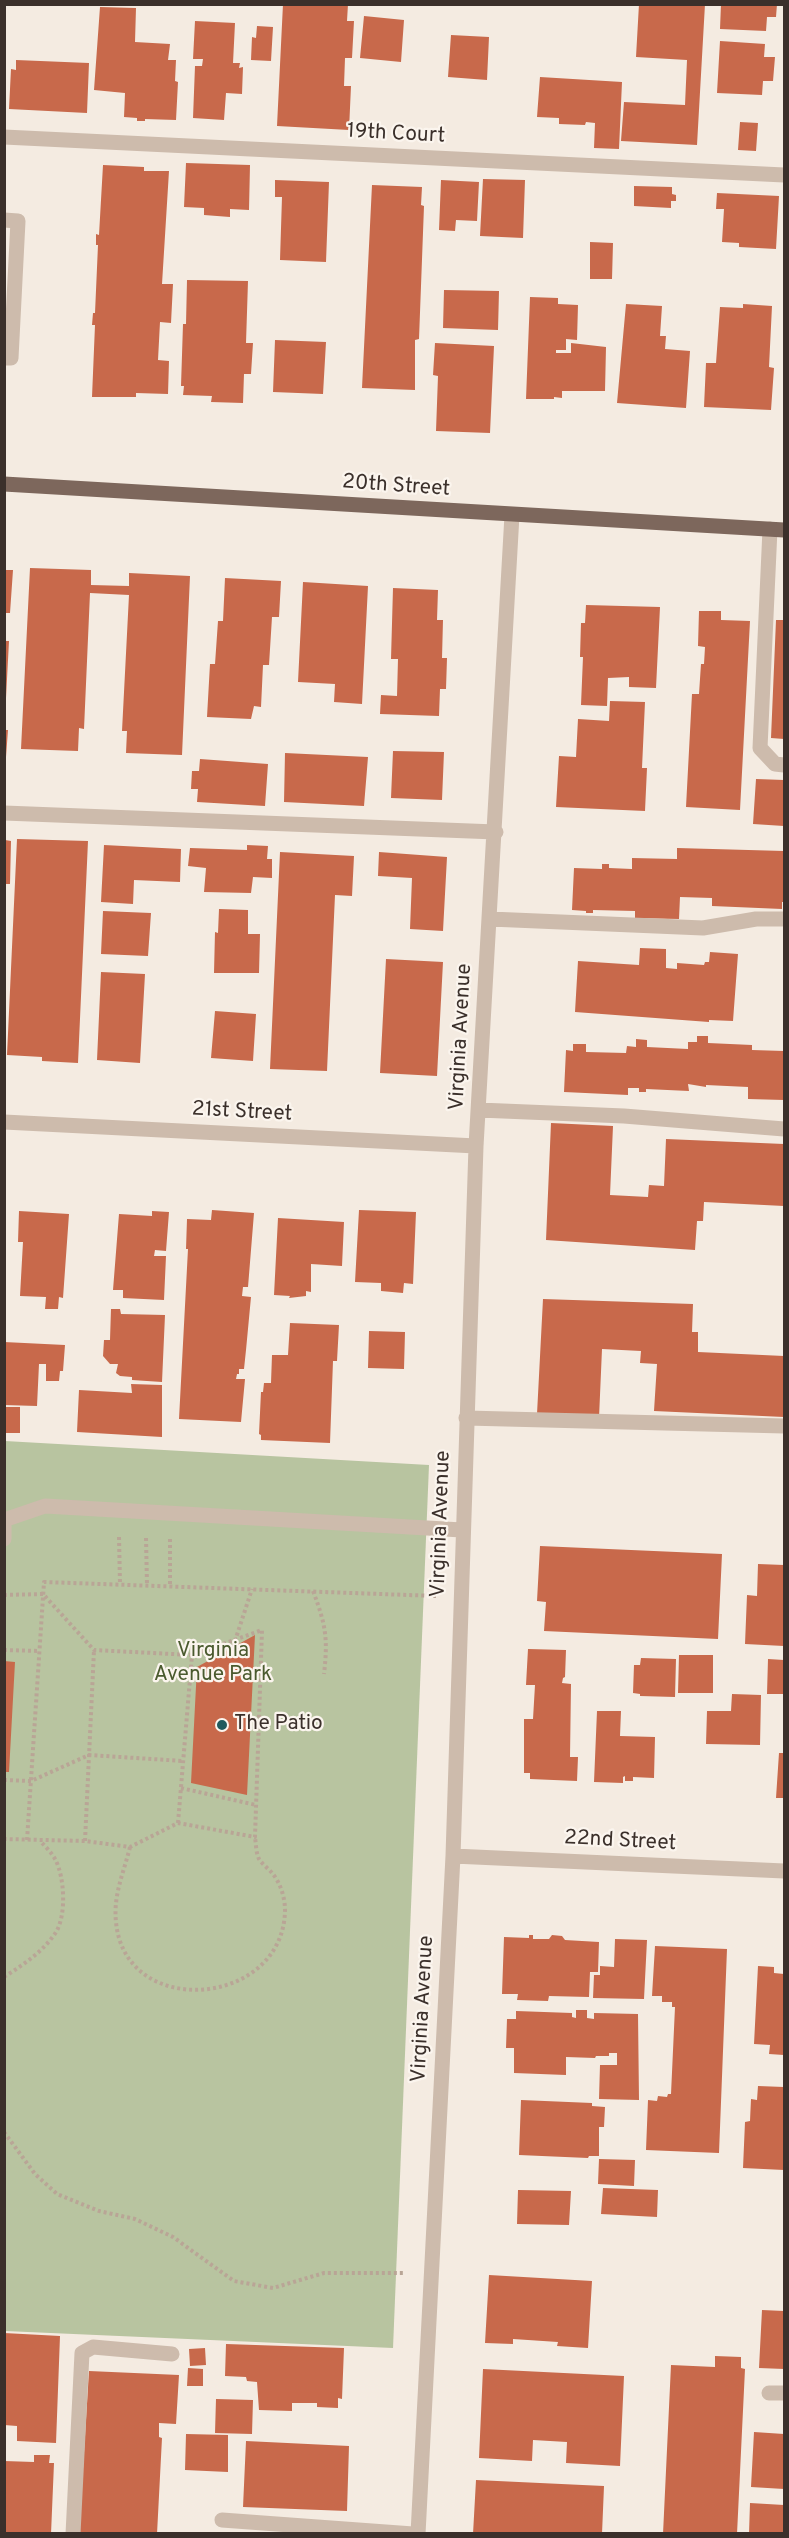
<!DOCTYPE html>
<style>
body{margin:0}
#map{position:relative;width:789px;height:2538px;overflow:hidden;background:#f4ebe1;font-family:Overpass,sans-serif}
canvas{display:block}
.frame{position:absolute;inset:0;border:6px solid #3b302b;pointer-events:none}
</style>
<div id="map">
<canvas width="789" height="2538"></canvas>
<div class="frame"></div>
</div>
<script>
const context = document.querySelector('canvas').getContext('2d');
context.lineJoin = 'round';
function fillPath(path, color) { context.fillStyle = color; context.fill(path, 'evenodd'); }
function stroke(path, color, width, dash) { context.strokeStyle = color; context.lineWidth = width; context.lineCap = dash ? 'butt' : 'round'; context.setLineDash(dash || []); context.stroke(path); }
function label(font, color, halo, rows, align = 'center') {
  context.font = font + ' Overpass,sans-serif'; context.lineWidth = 4.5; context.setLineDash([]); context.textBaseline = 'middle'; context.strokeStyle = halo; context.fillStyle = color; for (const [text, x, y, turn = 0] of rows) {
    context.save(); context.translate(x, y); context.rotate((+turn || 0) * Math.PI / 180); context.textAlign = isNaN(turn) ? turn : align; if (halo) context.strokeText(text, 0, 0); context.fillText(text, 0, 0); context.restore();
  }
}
fillPath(new Path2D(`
 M5,1441L429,1465L393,2348L5,2331Z`), '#b8c4a0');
fillPath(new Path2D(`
 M283,4H348L347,21H354L352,58H345L344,86H351L349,130L277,126Z
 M639,4H705L697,145L621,141L624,102L685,105L687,60L636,57Z
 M721,4H777L776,17H767L766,31L720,29Z
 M100,7L136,8L135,42L170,44L168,60H176L175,81L178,82L176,120L145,119V121H137V118L124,117L125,93L94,90Z
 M364,16L404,20L401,62L360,58Z
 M195,21L235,23L233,63H240L239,68L243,67L242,94L226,93L224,120L193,118L195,66H202L203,59H193Z
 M257,26L273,27L271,61L251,60L252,37L256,38Z
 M451,35L489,37L487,80L448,77Z
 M720,41L765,44L764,57H775L773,81H763L762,95L717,93Z
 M16,60L89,63L87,113L9,109L11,69L16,70Z
 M540,77L622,82L619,149L594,148L595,123L586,122L585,125L559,124V118L537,117Z
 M740,122L758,123L756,151L738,150Z
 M186,163L250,165L249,210L230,209V217L204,215V208L184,207Z
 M103,165L144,167V171H169L162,284H173L171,323L160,322L158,360L169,361L168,394L136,393V397H92L95,325H92L93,313H95L98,245H96V234L99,235Z
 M483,179L525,180L523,238L480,236Z
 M275,180L329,182L326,262L280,260L282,197H275Z
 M441,180L479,182L477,221L456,220L455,231L439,230Z
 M372,185L422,187L421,205L424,206L419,339L415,340V390L362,388Z
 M634,186L672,187V194L676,195V201H671V208L634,206Z
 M717,193L779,196L776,249L739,247V243L722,242L724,209H716Z
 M590,242L613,243L612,279H590Z
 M187,280L248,281L246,343H253L251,374H244L243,403L211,402L212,396L183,395L184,386H181L183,324H186Z
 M444,290L499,291L498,330L443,328Z
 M530,297L558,298V304L578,305L577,340L566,339V350H556V353H571V343L606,347L605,391H562V398L554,397V399H526Z
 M626,304L662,306L660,336H666L665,349L690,351L686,408L617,403Z
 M743,304L772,306L769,367L774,368L771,410L704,407L706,363H716L720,307L743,308Z
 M275,340L326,342L323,394L273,392Z
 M435,343L494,346L490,433L436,431L438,376L433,375Z
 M30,568L91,570V585L129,586V573L190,576L182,755L126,753L127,731H122L129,595L90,593L84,729L79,728L78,751L21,749Z
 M4,570H13L10,613H4Z
 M225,578L281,581L279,617H272L269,665H263L261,707L254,706L251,719L207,717L210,664H215L218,621H223Z
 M303,582L368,586L362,704L334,702L335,684L298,682Z
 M393,588L438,590L437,620H443L442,658H447L446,689H440L439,716L380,714L381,695L397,696L398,659H391Z
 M586,605L660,607L656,688L629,687V677L608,678L607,706L581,705L583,657H580L581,623H585Z
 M699,611H721V620L750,621L740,810L686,807L692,694H699L701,664H704L705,647L698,646Z
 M776,620H784V739L771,738Z
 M4,641H9L6,698L4,697Z
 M610,701L645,702L642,768H647L645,811L556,807L559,756L576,757L578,719L609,721Z
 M4,730H8L6,757H4Z
 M393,751L444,752L442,800L391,798Z
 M285,753L368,757L364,806L284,802Z
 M200,759L268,764L265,806L197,802L198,789H191L192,771H199Z
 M756,779L784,780V826L753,824Z
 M17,839L88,841L78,1063L42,1061V1057L7,1055Z
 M5,840L11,841L10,884H5Z
 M104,845L181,849L180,882L134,880L133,904L101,902Z
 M247,845L268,846L267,859H272V878L253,877L251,893L204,892L206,868L188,866L190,848L247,850Z
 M677,848L784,851V902H782V909L712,906V898L680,897L679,919L635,918V911L593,910V913H586V911L572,910L574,868L602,869V864H609V868L632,869V858L677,859Z
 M280,852L354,856L352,896L335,895L327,1071L270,1069Z
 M379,852L447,857L443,931L410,929L412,878L378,876Z
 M219,909L248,910V934H260L259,973H214L215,932L218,933Z
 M103,911L151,913L148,956L101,954Z
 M640,948L666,949V968L677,969V963L704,965L705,962H709L710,952L738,954L733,1021L709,1020V1022L575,1012L578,961L639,965Z
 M386,959L443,962L437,1076L380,1073Z
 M101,972L145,974L140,1063L97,1060Z
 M215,1011L256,1014L253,1061L211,1058Z
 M697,1036H708V1043L752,1045V1050L784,1051V1100L748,1099V1087L706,1085V1087L688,1084L689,1091L646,1089V1092H639V1088H628V1095L564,1092L566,1050L573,1051V1044H586V1052L626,1053L627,1046L636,1047V1039L647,1040V1047L688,1049V1042H697Z
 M551,1123L613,1126L610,1195L648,1197L649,1185L664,1186L666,1139L784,1144V1206L704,1202L703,1221H697L695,1250L546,1240Z
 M212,1210L254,1213L248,1287H243L242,1296L251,1297L246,1350L244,1369H239V1374H237L236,1379H245L241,1422L179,1419L188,1249H186L187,1219L211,1220Z
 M359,1210L416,1212L413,1284L404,1283L403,1293L381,1291V1283L355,1282Z
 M19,1211L69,1214L63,1298L59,1297L58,1309H45L46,1297L20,1296L23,1242H18Z
 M152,1211L169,1212L166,1251L155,1250L154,1256H166L164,1300L123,1298V1290H113L119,1214L152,1216Z
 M278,1218L344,1222L342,1266L311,1264V1292L306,1291V1296L289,1298L290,1296L274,1295Z
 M543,1299L693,1304L692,1332H698V1352L784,1356V1417L654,1411L657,1364L640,1363L641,1351L602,1349L599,1418L537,1414Z
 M111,1309H120L121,1314L165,1315L162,1382L132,1380V1377L120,1376L116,1373L118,1364H110L103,1356L104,1340H110Z
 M290,1323L339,1325L337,1361H333L330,1443L261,1440V1435L259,1434L261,1392H263L264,1383H271L272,1355H288Z
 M369,1331L405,1332L404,1369L368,1368Z
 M4,1342L65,1345L63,1371H60L59,1381H46V1364H39L37,1406L4,1405Z
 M131,1384L162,1385V1437L77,1432L79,1390L132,1393Z
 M4,1407H20V1433H4Z
 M540,1546L722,1554L718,1639L544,1631L546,1602L537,1601Z
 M758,1564L784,1565V1646L745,1644L747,1595L757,1596Z
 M255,1635L247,1795L191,1783L197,1667Z
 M528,1649L566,1650L565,1677L563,1678L562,1683L571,1684L570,1757H578L577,1781L530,1779V1773H524V1719H533L535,1685H526Z
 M679,1655H713V1693H678Z
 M641,1658L676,1659L675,1697L640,1696V1694L633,1693L634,1665H640Z
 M768,1659L784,1660V1694H767Z
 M4,1661L15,1662L9,1772H4Z
 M732,1694L761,1695L760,1745L706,1744L707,1711H731Z
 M597,1711H621L620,1736L655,1737L654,1778L633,1777V1781H625V1776L623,1777V1783L594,1782Z
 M779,1753H784V1798H776Z
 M529,1935H533V1939H549L552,1935L562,1936L565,1940L599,1942L598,1972H590L589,1997L549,1996L548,2001L517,2000L518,1994H502L504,1937L529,1938Z
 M615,1939L647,1940L644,1999L593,1998L594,1975H600V1966L614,1967Z
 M655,1946L727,1949L719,2153L646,2150L648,2100L657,2101L658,2096L667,2097L668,2094H671L675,2007H672V2002H662V1996H652Z
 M758,1966L774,1967V1973L784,1974V2055L769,2054L770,2045L754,2044Z
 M576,2010H587V2018L594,2019V2013L638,2014L639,2100L599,2099L600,2065H617V2053H609V2056H596L595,2058L566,2057V2075L514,2073V2048H506L507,2019H516V2011L572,2013V2017L576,2018Z
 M758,2086L784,2087V2170L743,2168L745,2122L750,2121L751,2099L757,2100Z
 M521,2100L592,2103V2106L605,2107L604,2127H599V2156H589L588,2158L519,2155Z
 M599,2159L635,2160L634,2186L598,2184Z
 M603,2188L658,2190L657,2217L601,2214Z
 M518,2190L571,2191L569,2225L517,2224Z
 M489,2275L592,2281L588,2348L557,2346L558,2342L513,2339V2344L485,2343Z
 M762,2310L784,2311V2369L759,2368Z
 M4,2333L60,2336L56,2443L17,2441V2426L4,2425Z
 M226,2344L344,2348L342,2399L338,2398V2408L317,2407V2403H292V2411L259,2410L257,2382L247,2381L246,2377L225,2376Z
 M205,2348L206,2365L190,2366L189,2349Z
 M715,2356L741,2357V2368L745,2369L737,2534H663L671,2365L715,2367Z
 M188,2368L203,2369V2386H187Z
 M483,2369L624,2376L620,2466L566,2463L567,2442L533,2440L532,2461L479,2458Z
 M89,2371L179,2375L176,2424L159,2423V2437L162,2438L157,2534H79Z
 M216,2399L253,2400L252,2434L215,2433Z
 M754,2432L784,2434V2489L751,2487Z
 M186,2434L228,2435V2472L185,2470Z
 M246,2441L349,2446L347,2511L243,2507Z
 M34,2455H50L49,2463H54L51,2534H4V2461L34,2462Z
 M476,2480L604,2486L602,2534H473Z
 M750,2503L784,2505V2534H749Z`), '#c8694b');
stroke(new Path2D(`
 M119,1537L120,1584
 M146,1538L147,1585
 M170,1539V1587
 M313,1591C326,1625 328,1639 324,1674
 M4,1595L43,1594L94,1650L192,1655L262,1630L255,1837L178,1823L130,1847L85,1841L4,1839
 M233,1647L252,1589
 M4,1650L39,1651
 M4,1780L31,1781L89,1755L183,1761
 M181,1788L256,1805
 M178,1823L192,1655
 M27,1840L44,1582L436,1596
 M85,1841L94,1650
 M130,1847C124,1872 113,1895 116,1922C125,2021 284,2007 285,1910C285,1897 280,1882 272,1873C268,1868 262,1864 259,1859C256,1853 256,1844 255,1837
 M4,1977C23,1965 41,1953 54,1935C67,1919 65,1877 55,1859C51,1852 45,1846 40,1841
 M4,2132L35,2174L57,2194L99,2211L135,2219L173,2237L234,2281L273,2288L324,2273H405`), '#b9a596', 4, [3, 3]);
stroke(new Path2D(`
 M4,137L784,175
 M4,220L18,221L11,358H4
 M770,529L760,748L775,764L784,765
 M4,813L496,832
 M490,919L703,928L756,919H784
 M479,1110L624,1116L784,1129
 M4,1122L476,1146
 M466,1418L784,1426
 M4,1520L45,1506L462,1530
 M4,1525V1539
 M453,1856L784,1871
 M769,2393H784
 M222,2520L413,2534
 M73,2534L82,2353L93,2347L172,2354
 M418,2534L453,1856L476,1146L512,515`), '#cdbbac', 15);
stroke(new Path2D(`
 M4,484L784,530`), '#7d675c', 15);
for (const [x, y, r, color] of [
 [222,1725,6,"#1f5a5e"]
]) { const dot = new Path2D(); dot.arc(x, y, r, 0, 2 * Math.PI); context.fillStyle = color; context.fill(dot); stroke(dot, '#fbf5ee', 2); }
label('21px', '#3b302b', '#fbf5ee', [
 ["19th Court",396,135,3],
 ["20th Street",396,487,4],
 ["Virginia Avenue",462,1037,-87],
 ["21st Street",242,1113,3],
 ["Virginia Avenue",442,1524,-88],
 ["22nd Street",620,1842,3],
 ["Virginia Avenue",424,2009,-87]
]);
label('21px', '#4a5a2e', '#fbf5ee', [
 ["Virginia",213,1652],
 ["Avenue Park",213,1676]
]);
label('21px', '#3b302b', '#fbf5ee', [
 ["The Patio",234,1725]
], 'left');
</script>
